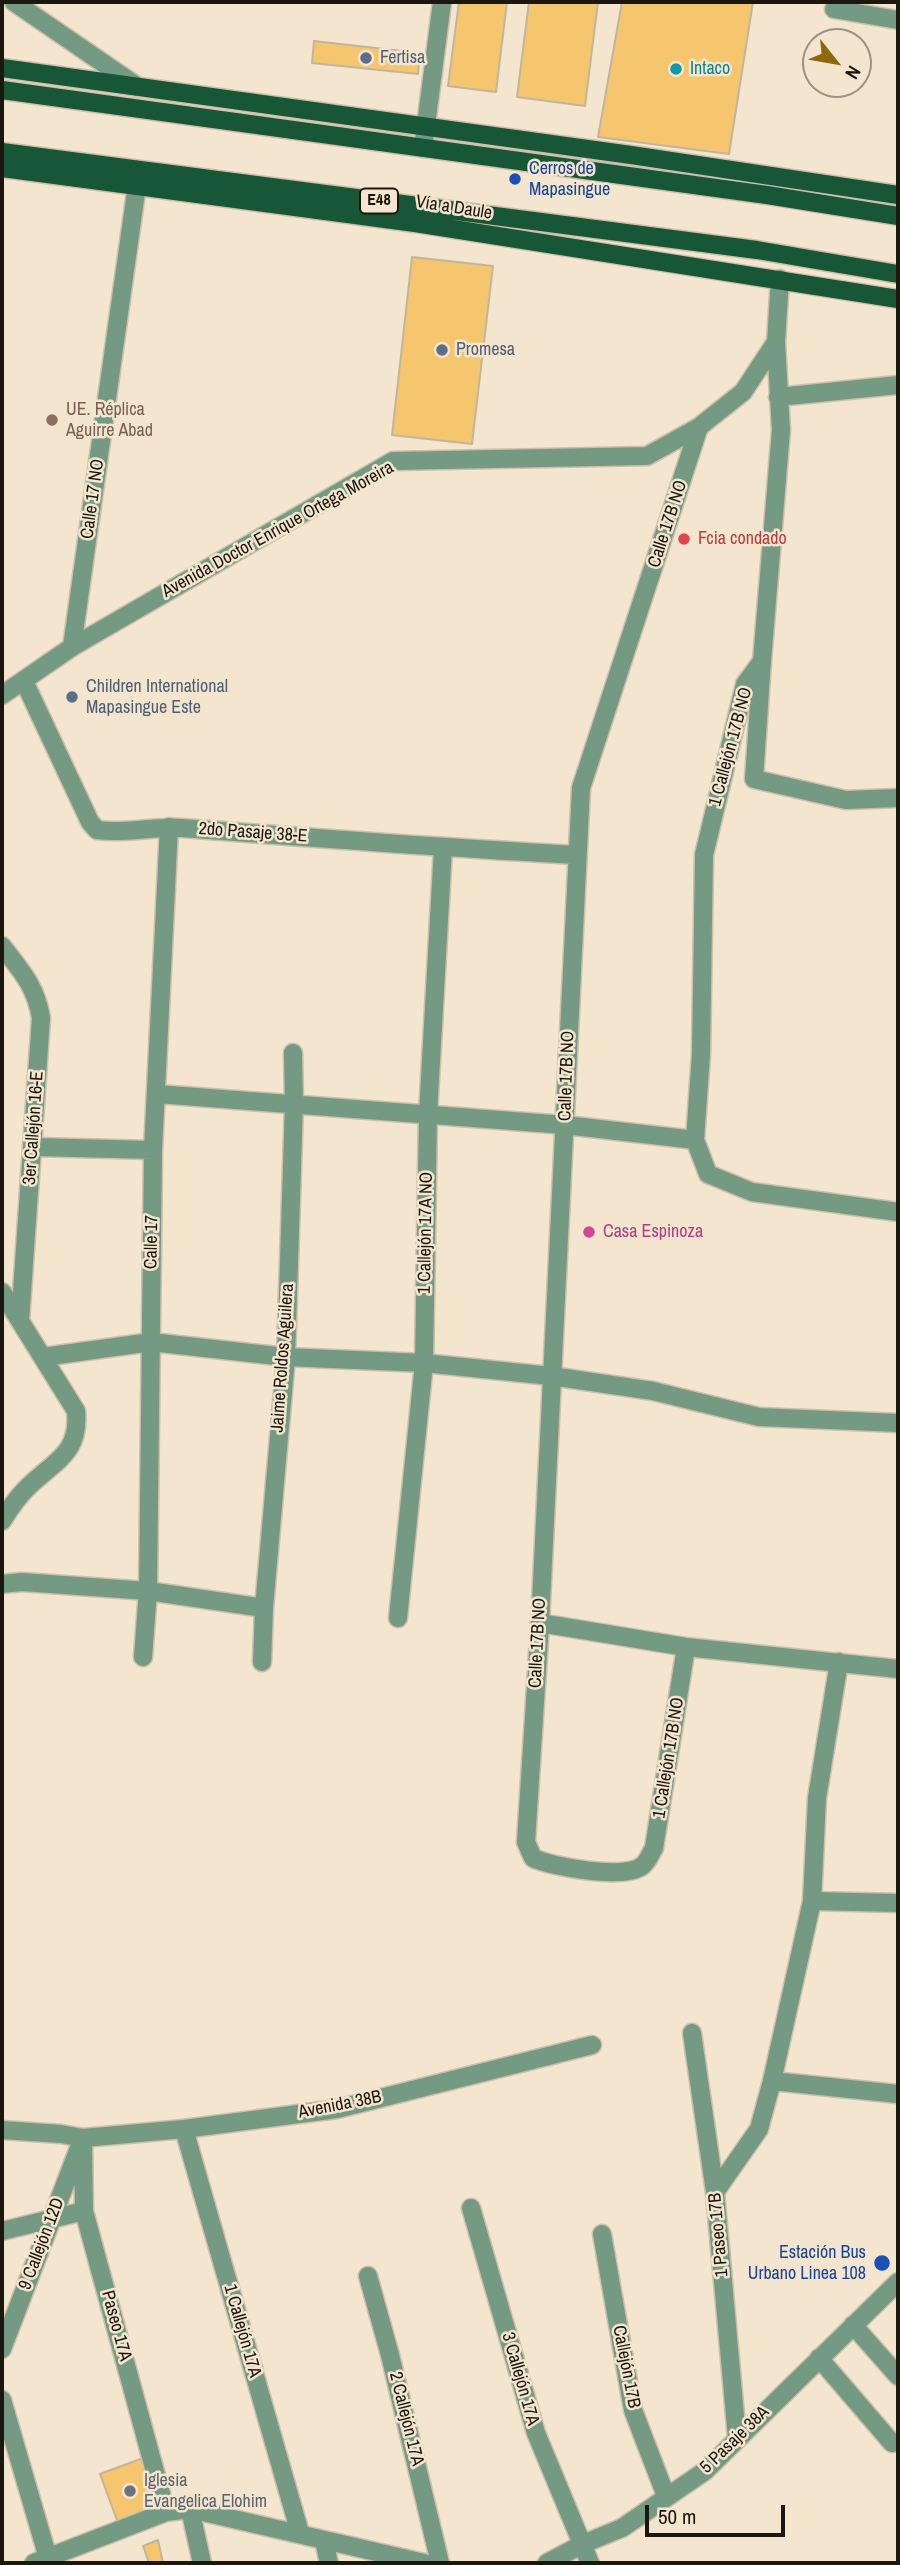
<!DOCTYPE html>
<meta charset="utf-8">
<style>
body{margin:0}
#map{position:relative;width:900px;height:2565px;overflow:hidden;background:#f3e5ce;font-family:"Archivo Narrow",sans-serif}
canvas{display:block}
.frame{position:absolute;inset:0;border:4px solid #1b160e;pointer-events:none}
.north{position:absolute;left:802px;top:28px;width:70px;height:70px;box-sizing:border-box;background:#f3e5ce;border:2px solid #9d9281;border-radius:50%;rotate:121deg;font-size:19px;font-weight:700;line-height:28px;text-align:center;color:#1b160e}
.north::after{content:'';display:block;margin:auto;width:24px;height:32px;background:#8e680c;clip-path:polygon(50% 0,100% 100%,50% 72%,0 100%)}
.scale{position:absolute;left:645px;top:2505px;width:140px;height:32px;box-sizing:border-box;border:4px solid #1b160e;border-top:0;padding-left:9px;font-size:21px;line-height:24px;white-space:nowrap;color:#1b160e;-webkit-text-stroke:5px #f3e5ce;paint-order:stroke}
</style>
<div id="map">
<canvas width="900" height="2565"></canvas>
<div class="frame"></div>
<div class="north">N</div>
<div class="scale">50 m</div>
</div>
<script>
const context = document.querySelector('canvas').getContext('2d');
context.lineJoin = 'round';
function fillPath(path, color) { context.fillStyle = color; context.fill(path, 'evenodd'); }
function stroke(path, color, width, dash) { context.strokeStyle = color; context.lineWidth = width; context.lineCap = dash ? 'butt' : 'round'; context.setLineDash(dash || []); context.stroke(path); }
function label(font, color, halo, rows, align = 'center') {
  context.font = font + ' "Archivo Narrow",sans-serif'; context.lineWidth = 5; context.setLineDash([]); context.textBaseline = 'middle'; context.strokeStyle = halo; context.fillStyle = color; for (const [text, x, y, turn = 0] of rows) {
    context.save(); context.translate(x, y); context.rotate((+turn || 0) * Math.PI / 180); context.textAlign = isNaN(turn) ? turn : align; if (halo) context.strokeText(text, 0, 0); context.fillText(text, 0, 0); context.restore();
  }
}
const building = new Path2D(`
 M459,2H507L496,92L448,86Z
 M529,2H598L585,106L517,97Z
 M622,2H753L729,154L598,137Z
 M314,41L420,53L418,74L312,63Z
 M412,257L493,266L472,444L392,435Z
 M143,2458L158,2509L118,2523L100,2474Z
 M158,2540L163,2563H149L143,2546Z`);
fillPath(building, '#f6c66e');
stroke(building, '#c2b59f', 2);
const minor = new Path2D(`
 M14,2L138,87
 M834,9L898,20
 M423,148L442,2
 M780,279L776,342L781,430L762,661L745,684L704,855L701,1054L695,1140L708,1174L752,1192L898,1212
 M778,397L898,385
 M72,647L137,185
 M762,661L754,779L846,800L898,798
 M24,681L90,822L97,830C125,834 153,826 182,828C313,838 445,848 577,855
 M2,695L72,647L393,461L647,456L699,427L743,392L776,342
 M2,946C21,971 36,986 41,1018L20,1321
 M157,1094L565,1125L695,1140
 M34,1147L153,1150
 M2,1292L76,1411C80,1453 56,1460 29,1486C18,1496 10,1508 2,1521
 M43,1357L151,1342L286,1357L424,1363L551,1376L653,1391L759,1417L898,1423
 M2,1584L22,1582L148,1591L264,1608
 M398,1618L424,1363L428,1114L443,848
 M540,1623L686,1647L898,1669
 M686,1647L654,1848C651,1853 647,1863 642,1866C625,1880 552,1867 533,1858L526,1842L540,1623L581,788L699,427
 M143,1657L148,1591L153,1150L169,827
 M262,1662L264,1608L286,1357L294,1103L293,1053
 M812,1901L898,1903
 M692,2033L715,2192L737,2438
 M772,2081L898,2094
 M184,2129L300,2533
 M2,2130L61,2134L83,2138L184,2129L337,2109L592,2045
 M83,2138L84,2211L166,2512
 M715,2192L759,2129L772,2081L812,1901L817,1798L839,1662
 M471,2208L536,2433L590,2563
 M2,2231L84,2211
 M602,2234L633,2410L666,2496
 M368,2276L390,2355L440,2563
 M853,2325L898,2376
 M2,2349L79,2148
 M819,2358L892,2443
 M2,2400L48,2558
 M190,2509L202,2563
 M324,2541L329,2563
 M34,2563L166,2512L190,2509L424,2563
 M547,2563L583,2544L622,2528L705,2471L898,2282`);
const major = new Path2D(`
 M2,68L631,155L898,195
 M2,90L767,195L898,216
 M2,152L757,250L898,274
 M2,168L415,223L898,299`);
stroke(minor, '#ccc0ab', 21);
stroke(major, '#ccc0ab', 21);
stroke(minor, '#749a83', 18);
stroke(major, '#175637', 18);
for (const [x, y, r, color] of [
 [366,58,7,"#5c6f8a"],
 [676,69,7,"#0f9aa8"],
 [515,179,7,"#1a4fb4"],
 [442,350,7,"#5c6f8a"],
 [52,420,7,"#8d6e63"],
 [684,539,7,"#e0444e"],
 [72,697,7,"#5c6f8a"],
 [589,1232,7,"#d1479c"],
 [882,2263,9,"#1a4fb4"],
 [130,2491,7,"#6b7280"]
]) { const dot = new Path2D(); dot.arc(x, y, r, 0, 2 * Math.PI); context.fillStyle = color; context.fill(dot); stroke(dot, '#f3e5ce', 2.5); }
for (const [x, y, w] of [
 [379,201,38]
]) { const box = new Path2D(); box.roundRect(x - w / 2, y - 12.5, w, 25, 5); context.fillStyle = '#f3e5ce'; context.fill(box); stroke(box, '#1b160e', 2); }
label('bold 16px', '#1b160e', null, [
 ["E48",379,201]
]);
label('18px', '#4e5e75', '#f3e5ce', [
 ["Fertisa",380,58],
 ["Promesa",456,350],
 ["Children International",86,687],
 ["Mapasingue Este",86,708]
], 'left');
label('18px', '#0d838f', '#f3e5ce', [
 ["Intaco",690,69]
], 'left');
label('18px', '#164399', '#f3e5ce', [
 ["Cerros de",529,169],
 ["Mapasingue",529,190],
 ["Estación Bus",866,2253,"right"],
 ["Urbano Linea 108",866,2274,"right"]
], 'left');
label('18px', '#1b160e', '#f3e5ce', [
 ["Vía a Daule",454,208,9],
 ["Calle 17 NO",93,499,-82],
 ["Calle 17B NO",668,524,-72],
 ["Avenida Doctor Enrique Ortega Moreira",278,530,-29],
 ["1 Callejón 17B NO",731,747,-75],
 ["2do Pasaje 38-E",253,833,4],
 ["Calle 17B NO",567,1076,-88],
 ["3er Callejón 16-E",34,1128,-86],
 ["1 Callejón 17A NO",426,1233,-89],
 ["Calle 17",152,1242,-89],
 ["Jaime Roldos Aguilera",283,1358,-86],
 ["Calle 17B NO",538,1643,-87],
 ["1 Callejón 17B NO",669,1758,-81],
 ["Avenida 38B",340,2105,-11],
 ["1 Paseo 17B",719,2235,-95],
 ["9 Callejón 12D",42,2244,-69],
 ["Paseo 17A",116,2326,75],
 ["1 Callejón 17A",242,2331,74],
 ["Callejón 17B",626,2367,79],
 ["3 Callejón 17A",520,2379,74],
 ["2 Callejón 17A",406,2419,76],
 ["5 Pasaje 38A",735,2440,-44]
]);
label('18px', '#785e54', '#f3e5ce', [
 ["UE. Réplica",66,410],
 ["Aguirre Abad",66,431]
], 'left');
label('18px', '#be3a42', '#f3e5ce', [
 ["Fcia condado",698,539]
], 'left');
label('18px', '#b23c85', '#f3e5ce', [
 ["Casa Espinoza",603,1232]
], 'left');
label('18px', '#5b616d', '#f3e5ce', [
 ["Iglesia",144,2481],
 ["Evangelica Elohim",144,2502]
], 'left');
</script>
